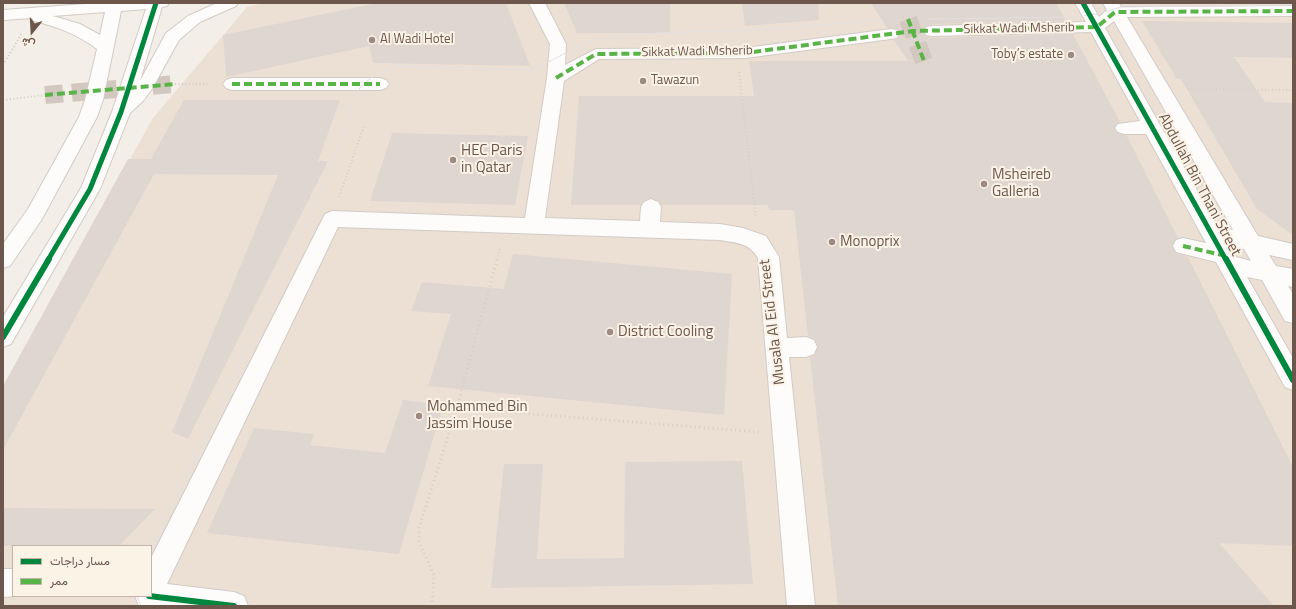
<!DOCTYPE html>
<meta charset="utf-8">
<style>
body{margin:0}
#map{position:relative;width:1296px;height:609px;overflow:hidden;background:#f3eee7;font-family:"Titillium Web",Vazirmatn,sans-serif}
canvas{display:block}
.frame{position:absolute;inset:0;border:4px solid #6d564c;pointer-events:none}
.legend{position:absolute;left:12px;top:545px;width:140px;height:52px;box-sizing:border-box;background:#fcf3e7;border:1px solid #c3b4a9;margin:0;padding:5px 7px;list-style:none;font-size:12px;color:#6d564c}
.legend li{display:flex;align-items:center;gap:8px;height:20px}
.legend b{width:20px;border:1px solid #c3b4a9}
.north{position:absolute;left:12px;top:12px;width:40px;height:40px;-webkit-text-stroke:3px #fcf3e7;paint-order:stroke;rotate:198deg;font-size:11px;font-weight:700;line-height:16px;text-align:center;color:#6d564c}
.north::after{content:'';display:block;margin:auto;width:14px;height:18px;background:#6d564c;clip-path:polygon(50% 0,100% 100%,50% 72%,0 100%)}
</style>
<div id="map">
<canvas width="1296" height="609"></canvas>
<div class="frame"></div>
<ul class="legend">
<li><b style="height:5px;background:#00873e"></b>مسار دراجات</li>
<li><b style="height:5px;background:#59b447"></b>ممر</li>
</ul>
<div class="north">ش</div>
</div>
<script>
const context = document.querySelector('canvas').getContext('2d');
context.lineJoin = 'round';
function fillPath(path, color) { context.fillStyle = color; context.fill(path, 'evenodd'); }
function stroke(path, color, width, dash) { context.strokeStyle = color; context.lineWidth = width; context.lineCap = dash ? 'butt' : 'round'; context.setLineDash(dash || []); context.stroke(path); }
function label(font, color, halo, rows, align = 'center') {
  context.font = font + ' "Titillium Web",sans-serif'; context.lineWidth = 4; context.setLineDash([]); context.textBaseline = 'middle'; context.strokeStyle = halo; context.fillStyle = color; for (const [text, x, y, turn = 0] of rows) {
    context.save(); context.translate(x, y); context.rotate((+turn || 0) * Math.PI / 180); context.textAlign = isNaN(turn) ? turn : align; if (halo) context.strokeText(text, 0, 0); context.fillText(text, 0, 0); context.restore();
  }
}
fillPath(new Path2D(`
 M264,3H1293V606H3V387L153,118L247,7ZM13,546H151V596H13Z`), '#ece0d5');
fillPath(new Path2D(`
 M377,3H506L530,66L373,63L369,46L226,77L223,35Z
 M564,3H670V33H577Z
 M742,3H818L819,20L745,26Z
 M871,3H1056L1066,21L932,24L925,26L923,32L926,36L932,38L1073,34L1120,122L1117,123L1114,129L1118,133L1127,136L1178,238L1175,239L1172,245L1175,253L1188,257L1293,467V546L1219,543L1274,606H838L810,357L815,355L818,346L815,339L808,336L794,210H769L768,205H661L659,201L652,198L643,201L641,205H571L579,96H754L749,61H908L894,40L898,39L900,35L898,29L887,28Z
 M1142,21L1293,23V58L1234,57L1265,102L1293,103V235L1257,209L1181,79H1177Z
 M184,100H340L318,161H328L188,439L172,432L278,175L154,174L3,450V386L128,159H151Z
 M392,133L528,136L515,205L370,201Z
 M513,254L732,274L724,415L428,386L451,314L411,311L422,282L504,289Z
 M403,400L443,405L399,554L207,533L254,428L314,434L310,445L385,453Z
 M742,461L753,584L491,588L504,464H543L537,559L624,558L625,462Z
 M3,508L155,509L119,546H3Z`), '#dfd6d0');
stroke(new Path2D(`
 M908,19L924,61
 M45,95L175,84`), '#d2c8c0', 18, [18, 9]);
const minor = new Path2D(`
 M99,3H169L167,6L162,7L140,81L166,33L188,16L217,3H238L236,6L200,22L179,40L152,89L143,101L130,113L100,189L11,344L3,347V317L81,188L112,112L146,9L121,11L103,100L97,117L42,219L10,266L3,268V244L28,209L79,117L85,100L97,49C77,34 58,27 34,21L32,18L3,20V10ZM105,12L100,35L80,24L53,16Z
 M529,3H545L566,44L565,65L596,49L745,48L891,29L897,30L899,34L897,38L891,39L745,58L599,59L564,81L545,218L640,221L641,207L644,202L651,199L658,202L661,207L660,222L720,224L743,228L766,236L779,257L787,338L806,337L814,340L817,347L814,354L806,357H789L815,606H787L758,258C748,242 737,243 720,240L338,227L167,584L234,592L244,596L248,606H139L135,596H151V558L325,214L332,211L525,218L547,78L550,44Z
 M1075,3H1091L1099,17L1107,10L1103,3H1119L1121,7L1293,6V16L1127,17L1258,236L1293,244V260L1269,255L1276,266L1293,269V287L1288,286L1293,294V323L1285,321L1262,280L1247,277L1293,358V390L1285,387L1216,262L1176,252L1173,246L1176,240L1183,238L1206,243L1146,134H1124L1118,132L1115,128L1118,124L1140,121L1091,32L932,36L926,35L924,31L926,27L932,26L1086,22ZM1114,21L1233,230L1218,227L1105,28ZM1229,245L1244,249L1251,261L1236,257Z
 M232,78H380L386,80L389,84L386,88L380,90H232L226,88L223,84L226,80Z
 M3,569H13V596H15L3,597Z`);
stroke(minor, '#d2cbc6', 2);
stroke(new Path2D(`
 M3,65L22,33
 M739,72L756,218
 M175,84H210
 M1188,89L1293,90
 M3,100L45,95
 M339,197L364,126
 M497,260L500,247`), '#d4cec9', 2, [1, 2.5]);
stroke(new Path2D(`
 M457,408L759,432
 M432,606L434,575L419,542V528L457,408L497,259`), '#d4cec9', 3, [1, 3.5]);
fillPath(minor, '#fdfcfb');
stroke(new Path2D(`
 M928,19L1075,17L1097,14L1121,7L1293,5
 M151,553L311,214L342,140L353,98L363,84L375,75L397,66L528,70C554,63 574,44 600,39C648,31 702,32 752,30C795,29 839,23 882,20
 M137,596L141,606`), '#e3e0e2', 1);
stroke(new Path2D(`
 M908,19L924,61
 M556,78L596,54L745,53L913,31L1097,27L1115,12L1293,11
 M232,84H380
 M45,95L175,84
 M1183,246L1222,255`), '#59b447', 4, [8, 4]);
stroke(new Path2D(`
 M1083,3L1226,260
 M48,260L90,189L121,112L156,3`), '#00873e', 5);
stroke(new Path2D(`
 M1226,259L1293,380
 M3,337L49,259
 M149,596L234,606`), '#00873e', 6);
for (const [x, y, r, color] of [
 [372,40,4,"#9c8b82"],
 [1071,55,4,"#9c8b82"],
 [643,81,4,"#9c8b82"],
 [453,160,4,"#9c8b82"],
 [984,184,4,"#9c8b82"],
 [832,242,4,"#9c8b82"],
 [610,332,4,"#9c8b82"],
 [419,416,4,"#9c8b82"]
]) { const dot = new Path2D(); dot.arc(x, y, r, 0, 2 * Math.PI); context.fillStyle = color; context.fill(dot); stroke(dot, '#fcf3e7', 1.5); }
label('13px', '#6d564c', '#fcf3e7', [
 ["Sikkat Wadi Msherib",1019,29,-1],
 ["Sikkat Wadi Msherib",697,52,-1]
]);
label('13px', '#6d564c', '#fcf3e7', [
 ["Al Wadi Hotel",380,40],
 ["Toby’s estate",1063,55,"right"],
 ["Tawazun",651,81]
], 'left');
label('15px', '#6d564c', '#fcf3e7', [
 ["HEC Paris",461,151],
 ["in Qatar",461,168],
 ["Msheireb",992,175],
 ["Galleria",992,192],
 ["Monoprix",840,242],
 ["District Cooling",618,332],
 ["Mohammed Bin",427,407],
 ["Jassim House",427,424]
], 'left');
label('15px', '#6d564c', '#fcf3e7', [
 ["Abdullah Bin Thani Street",1199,185,62],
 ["Musala Al Eid Street",773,322,-97]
]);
</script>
